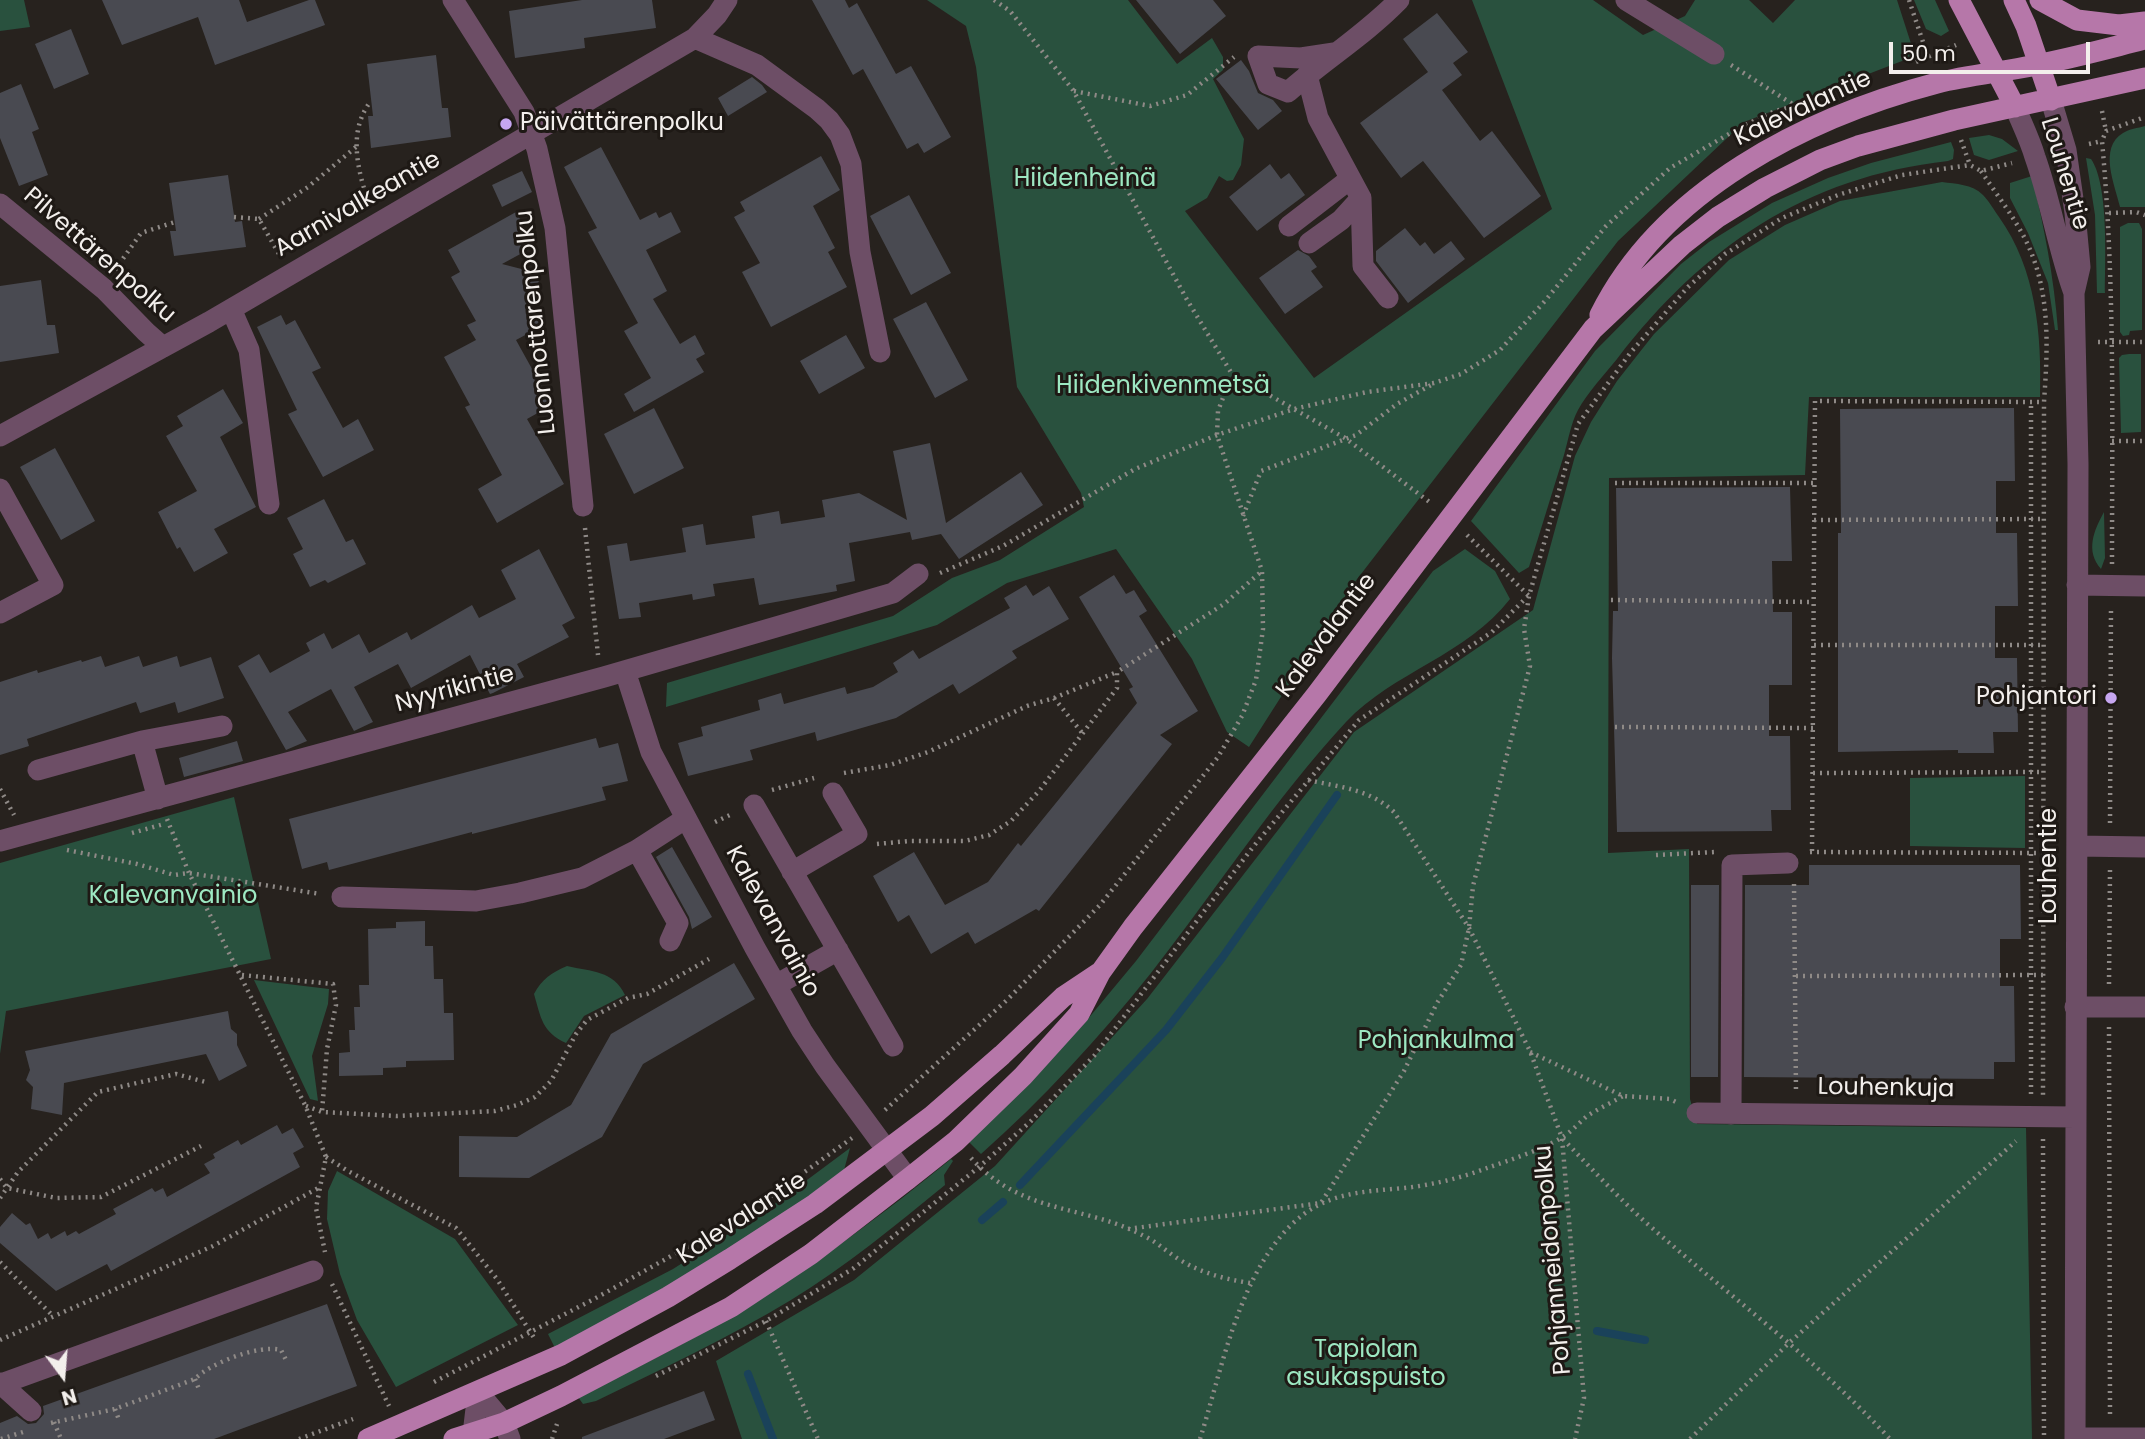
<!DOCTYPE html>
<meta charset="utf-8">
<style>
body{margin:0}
#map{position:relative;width:2145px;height:1439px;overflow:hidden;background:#27221e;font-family:Poppins,sans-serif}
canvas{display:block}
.north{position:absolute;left:28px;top:1341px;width:70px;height:70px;-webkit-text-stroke:5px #1e1915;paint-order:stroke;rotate:164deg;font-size:19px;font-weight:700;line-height:28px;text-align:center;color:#f3efec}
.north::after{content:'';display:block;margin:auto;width:24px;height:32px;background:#f3efec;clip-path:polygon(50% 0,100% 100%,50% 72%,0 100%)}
.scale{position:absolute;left:1889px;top:42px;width:201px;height:32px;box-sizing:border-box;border:4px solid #f3efec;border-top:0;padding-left:9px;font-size:21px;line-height:24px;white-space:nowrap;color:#f3efec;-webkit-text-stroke:5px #1e1915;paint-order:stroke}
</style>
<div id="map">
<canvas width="2145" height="1439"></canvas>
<div class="north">N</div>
<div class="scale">50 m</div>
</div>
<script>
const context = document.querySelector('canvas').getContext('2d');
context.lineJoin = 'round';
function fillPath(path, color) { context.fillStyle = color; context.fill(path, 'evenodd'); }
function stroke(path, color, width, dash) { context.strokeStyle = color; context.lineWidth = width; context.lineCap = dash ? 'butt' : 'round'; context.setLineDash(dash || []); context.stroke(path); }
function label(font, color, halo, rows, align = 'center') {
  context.font = font + ' Poppins,sans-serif'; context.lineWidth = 6; context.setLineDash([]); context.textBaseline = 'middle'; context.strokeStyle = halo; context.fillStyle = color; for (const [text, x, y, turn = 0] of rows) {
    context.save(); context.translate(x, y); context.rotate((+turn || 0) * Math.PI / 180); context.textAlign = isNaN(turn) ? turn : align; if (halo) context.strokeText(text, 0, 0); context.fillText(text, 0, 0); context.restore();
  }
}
fillPath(new Path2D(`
 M0,0H24L30,27L0,31Z
 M927,0H1128L1177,64L1212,38L1223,57V70L1213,79L1244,139L1241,165L1233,180L1227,181L1219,176L1207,198L1185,211L1314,378L1552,209L1472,0H1593L1643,35L1685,16L1695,0H1749L1773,23L1795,0H1897L1915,56L1744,122L1618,241L1351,587L1249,747L1227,732L1192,659L1116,549L1007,583L937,625L666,707L667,683L893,616L952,578L1000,560L1084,507L1081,493L1017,387L976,67L966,26Z
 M1914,0H1935L1949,31L1941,36L1926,29Z
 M2145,126V207H2120C2115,185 2098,148 2123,133C2129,129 2138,128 2145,126Z
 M1989,135L2002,139L2018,151L1989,160L1974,155L1969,138Z
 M1951,142L1954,150L1953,159L1948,161C1805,177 1703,247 1617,359C1604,375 1588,392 1578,410C1571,423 1568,441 1564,455C1552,492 1541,530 1529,567L1519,573L1471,521L1595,351L1681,264L1709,242L1772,203L1828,178L1871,163Z
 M2086,158L2091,159C2109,185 2105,260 2105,293H2097L2095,215Z
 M2032,176C2044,227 2054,277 2058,330H2055L2048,283L2028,233L2010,198V183Z
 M1942,182C1956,184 1972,184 1983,195C1989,201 1994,210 1999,217C2036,269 2042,334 2040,397H1809L1805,475L1609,478L1608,853L1689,849L1690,1099L1697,1124L2026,1128L2032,1439H742L716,1361L854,1280L995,1166L1147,999L1354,732L1533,610L1575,456L1591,422L1617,381L1654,334L1729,260L1785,225L1840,201Z
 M2128,223H2139L2142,229V330L2130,331L2129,335L2123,336L2120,332V227Z
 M2129,354H2141V432L2121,433L2119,358L2122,355Z
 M2104,512L2105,558L2101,569C2085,551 2094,530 2104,512Z
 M1465,549L1495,571L1510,599C1467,655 1393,672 1346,722C1274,800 1216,890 1151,973C1099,1038 1043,1099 981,1154L968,1141L1082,1026L1136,961L1433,571Z
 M2025,776V848L1910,846V778Z
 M234,797L271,959L6,1011L0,1054V863Z
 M567,966C592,972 613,970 625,995L584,1016L566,1043C542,1032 541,1018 534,994C542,979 551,973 567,966Z
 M254,980L329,989L328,1004L312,1056L318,1101L310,1099Z
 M850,1148L844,1170L778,1220L679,1283L555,1348L548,1334L673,1269L772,1206Z
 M951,1159L953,1161L944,1175L945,1185C896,1225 845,1267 791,1300C728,1338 662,1369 596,1401L583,1404L578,1397C634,1369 690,1342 743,1309C816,1264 885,1213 951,1159Z
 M337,1171L455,1239L518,1325L396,1387L357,1320L340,1274L327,1219L328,1191Z`), '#29513e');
stroke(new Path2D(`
 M1020,1185L1166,1030L1222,958L1337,795
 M982,1220L1003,1202
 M1597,1331L1645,1340
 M748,1374L773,1439`), '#1a425a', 8);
fillPath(new Path2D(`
 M102,0H239L247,22L309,0H315L325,25L215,65L198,17L122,45Z
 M582,0H652L656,28L584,38L585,48L515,58L509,11Z
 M812,0H845L849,8L857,3L896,74L911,66L951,137L924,153L918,143L907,149L863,69L853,75Z
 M1136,0H1213L1226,16L1180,54Z
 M1437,13L1468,52L1453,63L1462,75L1442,90L1480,141L1492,131L1541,196L1484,238L1423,161L1401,178L1360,123L1428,72L1403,39Z
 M71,29L89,74L54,89L35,44Z
 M436,55L442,108H448L451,137L371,148L368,116H373L367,64Z
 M1241,60L1249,71L1258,93L1273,100L1282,111L1258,130L1216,79Z
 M752,77L762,85L767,92L728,116L718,98Z
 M21,84L39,129L32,132L48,175L19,186L0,138V93Z
 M601,147L640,220L656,212L659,218L671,212L681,232L646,250L667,291L653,299L680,344L695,335L705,354L696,359L704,372L634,412L624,394L651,378L624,331L638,323L588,232L597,228L564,167Z
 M821,156L840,190L813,206L835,248L828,252L847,287L771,327L742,272L760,263L734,217L745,211L740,202Z
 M1270,164L1281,179L1289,173L1305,195L1257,231L1229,197Z
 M522,171L532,192L502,207L492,185Z
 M228,175L235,222L242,221L246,247L174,256L170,231H176L169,183Z
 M909,195L951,273L911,295L870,216Z
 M516,212L535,246L502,264L541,274L532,303L544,325L516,340L552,405L527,419L564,484L497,523L478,489L502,475L465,407L470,405L444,357L476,340L467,325L476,321L451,277L460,272L448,250Z
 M1405,228L1420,246L1425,242L1434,254L1451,241L1465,259L1408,303L1376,261V251Z
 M1298,250L1309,256L1317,267L1311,271L1323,287L1285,314L1259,278Z
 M41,280L47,325H55L59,353L0,362V286Z
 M926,302L968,380L935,398L893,319Z
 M281,315L286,325L295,320L321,368L312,372L343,428L358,419L374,450L323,477L288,414L297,410L257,327Z
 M846,335L865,368L819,394L800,361Z
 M223,389L243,423L220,437L256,507L214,529L228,553L194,572L180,547L177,549L158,512L197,491L166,436L183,426L177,416Z
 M654,408L684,468L634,494L604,434Z
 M2014,408L2015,481H1996V533H2017L2018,606H1995V658H2017L2018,732H1993L1994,753H1958V750L1838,752V533H1841L1840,409Z
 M930,443L946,523L1021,472L1043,505L959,559L941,534L912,540L910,532L849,543L855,581L836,585L837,591L759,605L754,578L713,584L715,596L693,600L692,594L639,603L641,617L619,619L607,546L627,543L630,561L686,552L682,528L703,524L706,545L755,538L752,516L779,511L781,524L825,517L822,500L859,493L907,520L893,451Z
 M55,448L95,521L61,540L20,467Z
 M1790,487L1792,561H1772L1773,612H1792V685H1769V736H1790L1791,810H1771L1772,831L1617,832L1612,658L1613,611H1618L1616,488Z
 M324,499L346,542L353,539L366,564L328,583L325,580L310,587L293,554L303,549L287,518Z
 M539,549L575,618L562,625L569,637L517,664L524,677L493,693L490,694L470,655L411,688L398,664L354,687L373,722L354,731L331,689L288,712L307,741L286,750L238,666L259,654L270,673L310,651L306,643L324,633L332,649L359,634L369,653L407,632L411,640L472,605L479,618L516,599L501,570Z
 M1114,575L1126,594L1134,590L1147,611L1139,616L1198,711L1160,735L1172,744L1039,911L1036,909L975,944L968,932L931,954L909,915L898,922L873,876L914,852L945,905L988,882L1018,843L1021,846L1137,703L1129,689L1133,687L1079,597Z
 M1026,585L1033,596L1049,586L1069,619L1012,651L1017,658L959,694L953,684L896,718L817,741L815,732L750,750L753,760L688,776L678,743L703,736L701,727L760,710L758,700L781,693L784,704L845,687L847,694L873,687L898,672L893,663L913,650L919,659L1010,608L1004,598Z
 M101,656L105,667L139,656L143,667L177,656L180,667L211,657L224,698L178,713L175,702L140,713L136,702L27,739L29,746L0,755V682L37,670L38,673L81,660L82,662Z
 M596,738L599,748L618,743L628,781L602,787L606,800L496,828L472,834V832L329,870L327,862L302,869L289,819Z
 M237,741L243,761L184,777L179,758Z
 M672,847L712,917L692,929L689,917L656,857Z
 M1809,865H2020L2021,939H2000V986H2014L2015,1062H1994V1079L1744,1077L1745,885H1809Z
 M1691,885H1719L1718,1077H1691Z
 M425,921V946H433L434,979H443L444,1013H453L454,1060L406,1061V1067L383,1068V1075L339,1076V1053L350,1052L349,1030H355L354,1007H360L359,985H369L368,929L396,928V922Z
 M734,963L755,999L643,1064L602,1137L529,1178L459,1177V1136L517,1137L571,1105L611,1034Z
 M228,1011L231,1029L237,1034V1045L247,1066L219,1081L206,1054L64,1083L62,1115L31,1109L33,1087L26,1080L30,1070L25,1051Z
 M277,1125L282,1134L293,1128L304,1147L293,1153L300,1167L111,1271L107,1264L56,1291L0,1243V1227L12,1213L26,1225L30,1223L38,1239L48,1233L51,1239L65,1231L67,1236L76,1231L79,1234L116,1214L113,1209L152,1188L155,1192L163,1188L167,1197L210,1173L204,1164L215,1158L213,1154L238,1140L241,1145Z
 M327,1304L357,1386L214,1439H0V1423L17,1416L28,1424L36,1423L44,1414L43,1406Z
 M704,1391L715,1420L664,1439H582V1437Z`), '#494a51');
stroke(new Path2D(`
 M994,0L1010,11L1073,90L1186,298L1232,374L1345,438L1432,504
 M1909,0L1928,57
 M1916,62L1956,45
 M1731,65L1794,105
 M1074,91L1150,106L1187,95L1234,57
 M2102,111L2106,131
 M1961,140L1970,165
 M2089,144L2102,141
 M1981,171C1995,192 2011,213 2023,235C2051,287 2048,345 2044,402L2043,1095
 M368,201C357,168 348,130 371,101
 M2109,213L2136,212L2145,215
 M234,217L259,219L279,254
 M259,219L308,187L357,146
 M115,270L141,233L175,222
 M2098,342H2145
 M2112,441H2145
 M1615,483H1814
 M1243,516L1261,471L1356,435L1397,404L1431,385
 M1814,520L2044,519
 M585,528L598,655
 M1467,535L1529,596
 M2112,564C2112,423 2115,282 2102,141L2106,131L2145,117
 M940,573L1003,546L1135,469L1217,435L1294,409L1367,392L1434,383L1461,374L1500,350L1545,301L1606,226L1670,168L1741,127L1775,111L1803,104
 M1611,600L1813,602
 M1814,645H2044
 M1054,698L1083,734
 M1615,727L1813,728
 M844,773L890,765L928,752L1027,706L1054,698L1117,672
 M1813,773L2044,772
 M1308,780C1339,787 1370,789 1394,812L1469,928L1530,1051L1562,1138L1584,1398L1575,1439
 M0,789L14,815
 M772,790L814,778
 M167,819L189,873L305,1105L326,1157L316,1208L325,1252
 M715,822L732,814
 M2110,823L2111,607
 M132,833L164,824
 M877,844L909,841H965L989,835L1011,821L1039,791L1117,688V672L1224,604L1262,571
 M67,850L137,864L174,875L189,873L320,894
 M1812,851L1815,401L2044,402
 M1810,852L2043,853
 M1656,855L1715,852
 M1794,884L1796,1093
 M242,975L333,984L336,1005L327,1049L322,1112
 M1796,976L2043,975
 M2109,984L2110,870
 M2109,1027L2110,1414
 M1530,1052L1623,1096L1670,1099L1678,1103
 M2031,1094V402
 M306,1106L322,1112L396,1116L495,1111L517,1105L535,1097L551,1081L576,1034L587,1020L628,998L647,994L709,959
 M885,1110L1007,1000L1100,905L1218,757L1242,716L1256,680L1263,629L1262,571L1217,435L1218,411L1232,374
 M1563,1139C1589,1166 1615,1194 1642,1219C1725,1293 1814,1357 1890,1439
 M2043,1139L2044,1439
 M326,1157L348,1171L456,1228L497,1279L536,1341
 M971,1158C1022,1215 1084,1204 1144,1236C1157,1242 1167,1252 1180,1260C1202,1273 1224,1279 1250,1283
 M0,1179L7,1188L56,1198L101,1197L201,1146
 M0,1198L18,1172L98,1092L176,1074L209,1083
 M1128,1229L1321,1203L1404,1071L1437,1003L1461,965L1469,928L1473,886L1530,666L1524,629L1529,596L1578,424L1631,352L1688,287L1725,254L1782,218L1838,195L1902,175L1970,165L1981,171L2012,163
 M0,1262L53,1316
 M332,1284L389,1406
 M766,1321L818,1439
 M0,1340L213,1246L320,1187
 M656,1376L766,1321L854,1268L979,1167L1030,1122L1094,1056L1253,847L1359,720L1492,632L1528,596
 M195,1379L200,1392
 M434,1382L594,1299L743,1216L852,1138
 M115,1409L119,1420
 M54,1422L61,1439
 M51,1423L115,1409L195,1379C210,1363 260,1344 281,1350L286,1360
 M1,1439L23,1432
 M299,1439L353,1419
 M552,1439L557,1424
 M1200,1439C1222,1369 1238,1278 1291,1225C1325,1192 1361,1192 1404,1188C1432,1185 1461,1178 1487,1168C1510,1160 1541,1150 1561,1138C1570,1133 1578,1124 1586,1117C1597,1109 1611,1103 1623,1096
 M1690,1439L1790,1342L2016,1141`), '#8f8a87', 4.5, [2, 5]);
stroke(new Path2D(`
 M453,0L524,112L537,149L555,228L583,506
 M1626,0L1714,54
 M695,38L757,65L817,109L829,120L840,135L851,164L860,252L880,352
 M1334,53L1301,58L1258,56L1268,84L1288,92C1324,60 1365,35 1399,0
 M1307,75L1318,118L1361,198L1363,266L1388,298
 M2051,100L2066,150L2075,213L2080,267L2074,293L2078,464L2075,1439
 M2015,107C2022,124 2030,140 2035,157C2051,202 2058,249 2074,293
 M0,204L104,289L146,332L163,347
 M1289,226L1350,179
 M1309,243L1341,220L1361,198
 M231,309L249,350L269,504
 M0,436L209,322L695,38L717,15L727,0
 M0,489L53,585L0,613
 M2077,585L2145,586
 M625,671L651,752L755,948L802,1031L825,1066L908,1179
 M142,741L158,799
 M38,770L142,741L222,726
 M754,805L893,1046
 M0,841L604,677L893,593L918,574
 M2077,846L2145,847
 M637,850L678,923L670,941
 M792,872L857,834L833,793
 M342,897L476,901L520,893L582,878L637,850L685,819
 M776,985L838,950
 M2075,1007H2145
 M1697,1113L2075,1117
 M1731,1114L1732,865L1788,863
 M0,1383L31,1411
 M1,1384L313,1271
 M478,1392L504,1423L510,1439
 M2075,1438H2145
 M476,1439L473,1434L478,1392`), '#6d4e66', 21);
stroke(new Path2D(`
 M1959,0L2015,107
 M2014,0L2026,26L2051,100
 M2040,0L2077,20L2119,25L2145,22
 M1600,315C1662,190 1807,117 1937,83C1969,75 2003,72 2036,65C2073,58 2109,48 2145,39
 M368,1439L561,1355L668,1297L730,1259L815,1204L932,1116L1002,1055L1063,997L1099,973
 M454,1439L504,1423L561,1396L731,1307L811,1254L908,1179L956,1141L1023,1076L1079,1014L1100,973L1133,927L1317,694L1593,329L1682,245L1718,217L1765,188L1820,160L1858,146L1954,120L2145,78`), '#b677a9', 21);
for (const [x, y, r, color] of [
 [506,124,7,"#c6a6f0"],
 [2111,698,7,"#c6a6f0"]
]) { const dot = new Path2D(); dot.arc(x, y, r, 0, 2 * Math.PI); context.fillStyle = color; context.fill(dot); stroke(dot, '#1e1915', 2.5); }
label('24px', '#f3efec', '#1e1915', [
 ["Kalevalantie",1803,109,-25],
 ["Louhentie",2064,174,73],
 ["Aarnivalkeantie",358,205,-30],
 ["Pilvettärenpolku",99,256,41],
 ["Luonnottarenpolku",537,322,-96],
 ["Kalevalantie",1327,636,-53],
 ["Nyyrikintie",455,690,-15],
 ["Louhentie",2050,866,-90],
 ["Kalevanvainio",772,922,61],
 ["Louhenkuja",1886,1089,1],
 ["Kalevalantie",742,1219,-33],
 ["Pohjanneidonpolku",1554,1260,-95]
]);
label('24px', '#f3efec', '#1e1915', [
 ["Päivättärenpolku",520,124],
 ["Pohjantori",2097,698,"right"]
], 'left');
label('24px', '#9de8c2', '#1e1915', [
 ["Hiidenheinä",1085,180],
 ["Hiidenkivenmetsä",1163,387],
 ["Kalevanvainio",173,897],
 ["Pohjankulma",1436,1042],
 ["Tapiolan",1366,1351],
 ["asukaspuisto",1366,1379]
]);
</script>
